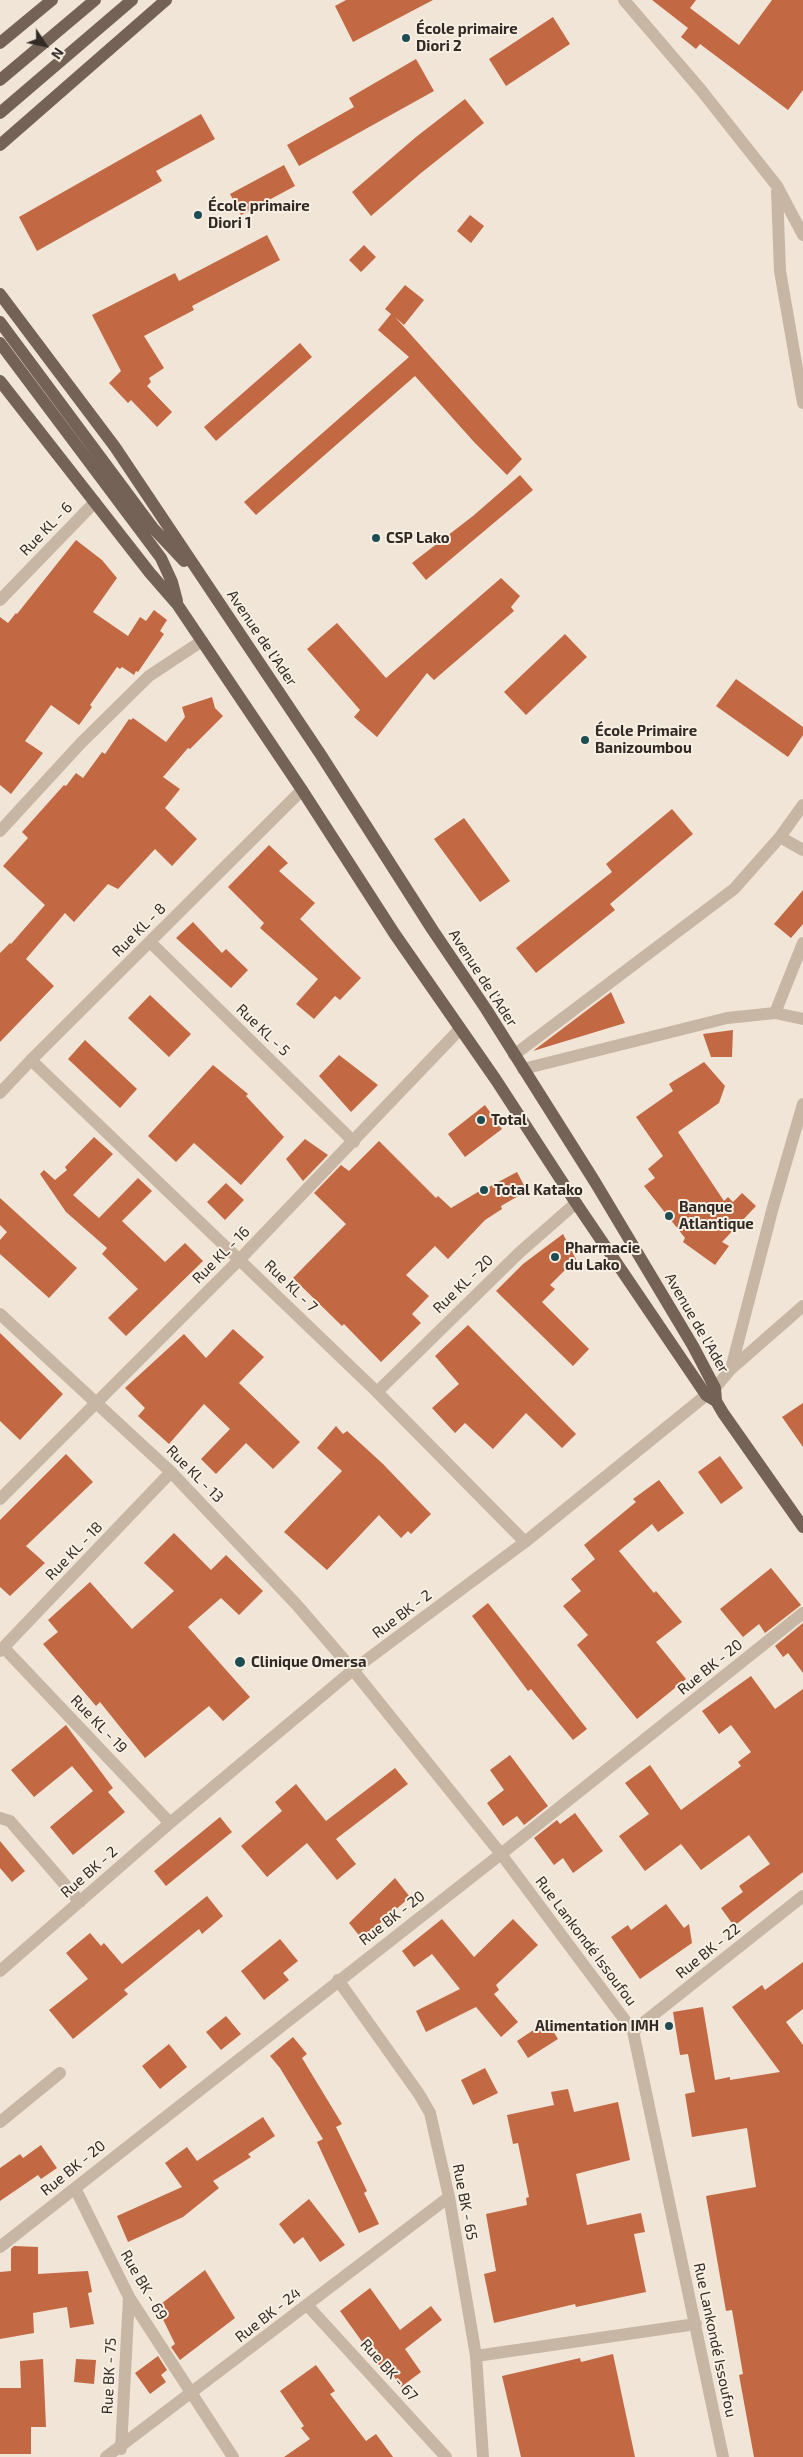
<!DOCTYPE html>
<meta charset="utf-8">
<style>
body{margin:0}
#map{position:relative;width:803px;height:2457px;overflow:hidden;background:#f0e5d7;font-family:"Exo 2",sans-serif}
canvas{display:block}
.north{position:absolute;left:20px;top:20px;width:50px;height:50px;-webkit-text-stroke:4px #f8efe3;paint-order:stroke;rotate:124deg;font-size:14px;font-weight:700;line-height:20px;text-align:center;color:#322a25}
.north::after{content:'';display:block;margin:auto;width:18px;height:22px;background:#322a25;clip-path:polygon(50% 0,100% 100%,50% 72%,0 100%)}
</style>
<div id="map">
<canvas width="803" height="2457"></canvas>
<div class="north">N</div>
</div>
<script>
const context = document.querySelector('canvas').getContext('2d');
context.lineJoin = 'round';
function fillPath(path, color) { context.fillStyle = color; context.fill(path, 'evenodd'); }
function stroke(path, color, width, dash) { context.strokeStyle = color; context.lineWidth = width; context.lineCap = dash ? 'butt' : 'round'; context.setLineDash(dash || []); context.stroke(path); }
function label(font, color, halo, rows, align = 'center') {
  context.font = font + ' "Exo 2",sans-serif'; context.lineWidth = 4; context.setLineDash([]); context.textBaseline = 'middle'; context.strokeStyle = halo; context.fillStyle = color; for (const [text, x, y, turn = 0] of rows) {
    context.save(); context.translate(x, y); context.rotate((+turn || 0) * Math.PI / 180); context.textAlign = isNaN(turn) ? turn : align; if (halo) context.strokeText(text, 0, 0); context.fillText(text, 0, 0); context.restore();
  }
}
fillPath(new Path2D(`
 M346,0H433L353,42L335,6Z
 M652,0H696L690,8L739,45L772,0H803V90L788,110L700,44L696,49L681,37L688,28Z
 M553,17L570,44L506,86L489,59Z
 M416,59L434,91L299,166L287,145L354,107L349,98Z
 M465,99L484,123L421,173L371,216L352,192L416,137Z
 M201,114L215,139L156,171L162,181L37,251L19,217Z
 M284,165L295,186L241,215L230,194Z
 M470,215L484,226L471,243L457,231Z
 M267,235L280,260L192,306L194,310L144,336L164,368L149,378L151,382L147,386L172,412L157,427L131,400L128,403L109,383L121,371L92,315L175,273L179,281Z
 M364,245L376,257L361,272L349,260Z
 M405,285L424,300L404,325L395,317L522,459L507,475L474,442L415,376L256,515L244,502L409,357L378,330L391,314L385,309Z
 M300,343L312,357L216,441L204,427Z
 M520,475L533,490L426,580L412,563L473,516Z
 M76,540L102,560L117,578L93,612L128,636L140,617L146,621L154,610L167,620L160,631L164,634L138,672L136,671L134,675L122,667L120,669L117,667L90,705L92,707L79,725L51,705L25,741L43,753L11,794L0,785V617L8,623L16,613L17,614Z
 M501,578L520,596L511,607L514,611L434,680L427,673L377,737L354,717L360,710L307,649L337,623L386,678Z
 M565,634L587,657L526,715L504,692Z
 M736,679L803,727V735L788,757L716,706Z
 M212,697L215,708L223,716L190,749L188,748L163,777L180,789L165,808L197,839L172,866L155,849L118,889L108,884L74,922L65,913L26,959L54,986L0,1042V953L10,943L11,944L45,905L3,866L28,838L22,832L64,785L66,786L76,773L83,778L102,752L105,754L129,719L131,720L133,718L166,742L185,717L182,707Z
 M672,809L693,834L610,904L615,910L536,973L516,948L612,872L606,864Z
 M464,818L510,881L480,902L434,839Z
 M269,845L288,863L279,871L315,903L300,919L361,978L340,1000L335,996L314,1019L296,1004L318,979L260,928L264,923L228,887Z
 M803,890V924L791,938L774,924Z
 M193,922L222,953L226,949L248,970L231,988L176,938Z
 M611,992L625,1023L533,1051Z
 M150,995L191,1034L169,1057L128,1018Z
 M733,1030L732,1057H711L703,1034Z
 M85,1040L137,1089L120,1108L68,1059Z
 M339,1055L378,1085L351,1112L319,1076Z
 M704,1062L725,1086L719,1103L678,1132L724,1201L728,1197L733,1202L742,1193L756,1206L722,1242L729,1246L715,1265L683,1242L685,1238L644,1186L655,1178L648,1169L663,1156L636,1117L673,1091L669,1084Z
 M213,1065L248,1094L246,1096L284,1137L241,1185L194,1143L176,1162L148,1136Z
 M485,1105L502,1129L465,1157L448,1134Z
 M94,1137L113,1154L73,1195L99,1218L138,1178L152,1191L122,1221L165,1262L185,1243L203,1261L126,1336L108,1318L138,1289L102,1254L107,1248L66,1212L40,1174L44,1170L55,1180L67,1170L65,1167Z
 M305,1139L328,1155L303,1181L286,1159Z
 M379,1141L436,1198L438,1196L451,1208L488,1186L489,1187L517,1172L527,1191L501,1206L502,1209L485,1220L448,1259L435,1246L406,1275L429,1296L412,1314L421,1323L381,1362L344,1324L342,1326L293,1278L346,1224L314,1193L341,1165L349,1171Z
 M226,1183L244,1200L225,1220L207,1202Z
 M0,1198L77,1268L49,1298L0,1254V1240L7,1232L0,1225Z
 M563,1234L576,1259L550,1285L555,1289L542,1302L589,1349L573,1366L496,1291L523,1264Z
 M468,1325L576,1434L562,1448L526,1413L493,1449L465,1423L455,1433L432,1408L459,1384L435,1356Z
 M233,1329L264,1357L239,1383L300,1442L273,1469L246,1443L216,1474L201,1459L230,1429L204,1404L169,1444L138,1416L145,1408L125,1388L184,1334L206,1358Z
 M0,1333L63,1394L20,1440L0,1421Z
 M803,1403V1447L782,1417Z
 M336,1426L343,1434L347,1431L383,1464L431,1514L411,1534L408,1531L401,1538L379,1515L327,1570L284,1532L342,1471L317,1448Z
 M66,1454L93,1482L26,1546L45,1563L10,1596L0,1587V1520Z
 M720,1456L743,1488L721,1504L698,1472Z
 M659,1480L684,1513L658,1532L652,1524L619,1551L654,1593L656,1591L682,1622L656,1642L686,1679L637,1719L577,1645L588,1635L563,1606L581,1591L571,1579L595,1559L584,1545L636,1502L633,1499Z
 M174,1533L211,1570L226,1555L263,1591L239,1615L221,1598L188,1627L250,1697L223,1721L209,1706L145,1758L100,1702L96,1706L43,1644L58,1632L48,1620L90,1582L132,1629L174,1591L144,1563Z
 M771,1568L801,1605L765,1633L759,1624L743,1637L720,1609Z
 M488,1603L587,1729L573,1740L531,1689L528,1691L472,1616Z
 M803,1623V1673L788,1653L783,1657L775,1646Z
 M751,1676L775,1709L803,1689V1872L734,1926L721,1908L743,1892L739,1886L770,1864L749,1835L701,1870L681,1844L645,1871L619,1836L649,1814L625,1783L650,1765L681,1810L741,1766L738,1762L751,1752L731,1725L719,1734L702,1711Z
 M66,1725L113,1788L108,1792L125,1812L73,1855L50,1827L93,1791L72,1766L34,1797L11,1770Z
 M510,1755L548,1806L524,1825L517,1816L503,1826L487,1803L504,1790L490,1770Z
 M395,1768L408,1784L336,1839L356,1864L337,1880L307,1843L267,1877L241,1846L282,1811L275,1802L296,1784L326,1821Z
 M575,1813L603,1851L573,1873L563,1858L554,1865L534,1838L557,1820L560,1824Z
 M220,1817L232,1832L166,1886L154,1871Z
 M0,1841L25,1871L12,1882L0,1868Z
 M395,1878L410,1897L362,1939L349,1923Z
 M207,1896L223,1916L202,1934L199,1929L124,1990L128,1994L73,2039L49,2010L88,1979L66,1953L90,1933L101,1946L104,1943L122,1964Z
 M666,1904L684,1928L689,1924L692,1943L640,1979L611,1937L628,1925L631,1930Z
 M442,1919L474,1957L513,1919L538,1945L496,1985L499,1990L494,1994L518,2022L501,2037L476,2007L426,2032L416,2011L460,1989L432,1954L414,1967L402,1951Z
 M280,1939L298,1961L283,1973L289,1980L264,2000L241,1971Z
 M803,1962V2009L786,2022L803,2045V2457H754L739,2375L743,2374L732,2310L726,2311L706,2196L756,2187L747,2128L692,2137L685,2094L695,2092L688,2054L680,2055L673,2012L703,2007L715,2080L730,2077V2080L780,2072L732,2007L762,1985L765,1990Z
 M226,2016L241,2034L221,2050L206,2032Z
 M547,2021L558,2039L528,2058L517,2041Z
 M293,2037L307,2054L302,2058L342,2124L336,2127L367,2191L364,2193L379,2224L359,2233L317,2142L323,2139L280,2068L270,2056Z
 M169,2044L187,2067L160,2089L142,2066Z
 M485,2068L498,2093L473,2105L461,2080Z
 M568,2089L574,2112L618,2102L630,2160L576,2174L587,2225L641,2213L645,2232L634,2234L646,2292L576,2307L575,2304L494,2323L484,2274L496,2271L486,2214L527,2205L526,2198L529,2197L518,2143L513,2144L507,2115L554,2105L551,2092Z
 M263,2117L275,2136L248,2154L251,2157L213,2181L219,2188L183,2217L128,2242L117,2216L182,2187L165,2163L187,2147L197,2161Z
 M41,2145L57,2168L41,2179L38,2175L0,2201V2168L20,2154L23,2158Z
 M309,2199L345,2245L320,2262L303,2237L294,2244L279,2224Z
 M14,2246L38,2247V2274L88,2271L92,2292L88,2293L94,2324L70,2328L67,2307L33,2313L34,2333L0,2339V2272L11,2271V2249Z
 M205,2270L235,2318L180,2360L171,2347L175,2344L157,2307Z
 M370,2288L400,2330L431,2306L442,2320L405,2349L421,2372L401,2387L386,2364L381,2368L340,2311Z
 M613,2354L635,2457H521L502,2376L580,2358L581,2362Z
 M158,2356L167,2370L161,2375L166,2382L150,2394L135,2373Z
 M43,2359L46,2427H31V2454H0V2388H21L20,2361Z
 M76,2359L96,2360L94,2384L74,2382Z
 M316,2365L335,2391L330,2394L366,2441L376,2434L393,2457H284L310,2439L301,2428L304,2426L280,2391Z`), '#c26843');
stroke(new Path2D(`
 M624,0L701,90L777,186L803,235
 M777,191L780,271L803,403
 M0,600L95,502
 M0,831L81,743L149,676L202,641
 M780,837L803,850
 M150,942L354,1142
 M775,1013L803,943
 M514,1055L734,889L780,837L803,805
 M31,1060L377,1392L525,1542
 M523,1069L727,1018L775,1013L803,1019
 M0,1093L31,1060L302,790
 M0,1314L171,1472L296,1604L353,1670L501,1854L633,2031L723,2457
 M731,1369L773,1207L803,1104
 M377,1392L519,1253L576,1203
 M0,1499L240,1259L460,1029
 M4,1648L170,1823
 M0,1651L171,1472
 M0,1818L10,1821L80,1902
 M0,1971L170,1823L353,1670L525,1542L715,1388L731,1369L803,1306
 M338,1980L419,2094L430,2113L449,2197L476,2356L483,2457
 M633,2031L803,1896
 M0,2122L60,2073
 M75,2188L129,2297L233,2457
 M0,2247L501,1854L803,1613
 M307,2305L446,2457
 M476,2356L696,2324
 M121,2449L129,2297
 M106,2457L449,2197`), '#c7b6a4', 12);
stroke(new Path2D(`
 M0,43L52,0
 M0,80L95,0
 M0,113L132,0
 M0,145L166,0
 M0,294L115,447L321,755L432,929L486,1009L595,1182L693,1346L715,1388L716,1401L723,1413L803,1527
 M0,322L153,528L184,561
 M0,343L161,558L172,582L177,601
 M0,381L150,573L177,604L302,790L394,933L496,1080L576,1203L706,1395L716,1401`), '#746256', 12);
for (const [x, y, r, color] of [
 [406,38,5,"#1d4c52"],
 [198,215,5,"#1d4c52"],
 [376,538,5,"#1d4c52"],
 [585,740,5,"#1d4c52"],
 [481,1120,5,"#1d4c52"],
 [484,1190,5,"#1d4c52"],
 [669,1216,5,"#1d4c52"],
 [555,1257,5,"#1d4c52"],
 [240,1662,6,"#1d4c52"],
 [669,2026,5,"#1d4c52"]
]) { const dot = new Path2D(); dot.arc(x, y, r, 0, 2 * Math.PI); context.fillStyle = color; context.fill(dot); stroke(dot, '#f8efe3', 2); }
label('bold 15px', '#322a25', '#f8efe3', [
 ["École primaire",416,29],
 ["Diori 2",416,46],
 ["École primaire",208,206],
 ["Diori 1",208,223],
 ["CSP Lako",386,538],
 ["École Primaire",595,731],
 ["Banizoumbou",595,748],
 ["Total",491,1120],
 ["Total Katako",494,1190],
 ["Banque",679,1207],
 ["Atlantique",679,1224],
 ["Pharmacie",565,1248],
 ["du Lako",565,1265],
 ["Clinique Omersa",251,1662],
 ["Alimentation IMH",659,2026,"right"]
], 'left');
label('15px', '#322a25', '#f8efe3', [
 ["Rue KL - 6",46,529,-46],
 ["Avenue de l'Ader",262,638,56],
 ["Rue KL - 8",139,930,-45],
 ["Avenue de l'Ader",483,978,57],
 ["Rue KL - 5",263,1030,44],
 ["Rue KL - 16",221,1255,-45],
 ["Rue KL - 20",463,1284,-44],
 ["Rue KL - 7",291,1286,44],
 ["Avenue de l'Ader",697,1323,60],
 ["Rue KL - 13",195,1474,45],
 ["Rue KL - 18",74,1551,-46],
 ["Rue BK - 2",402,1614,-37],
 ["Rue BK - 20",710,1667,-39],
 ["Rue KL - 19",99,1724,46],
 ["Rue BK - 2",89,1872,-41],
 ["Rue BK - 20",392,1918,-38],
 ["Rue Lankondé Issoufou",586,1941,53],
 ["Rue BK - 22",708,1951,-39],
 ["Rue BK - 20",73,2168,-39],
 ["Rue BK - 65",465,2202,79],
 ["Rue BK - 69",144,2285,60],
 ["Rue BK - 24",268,2315,-38],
 ["Rue Lankondé Issoufou",715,2340,78],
 ["Rue BK - 67",389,2370,48],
 ["Rue BK - 75",109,2376,-87]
]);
</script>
